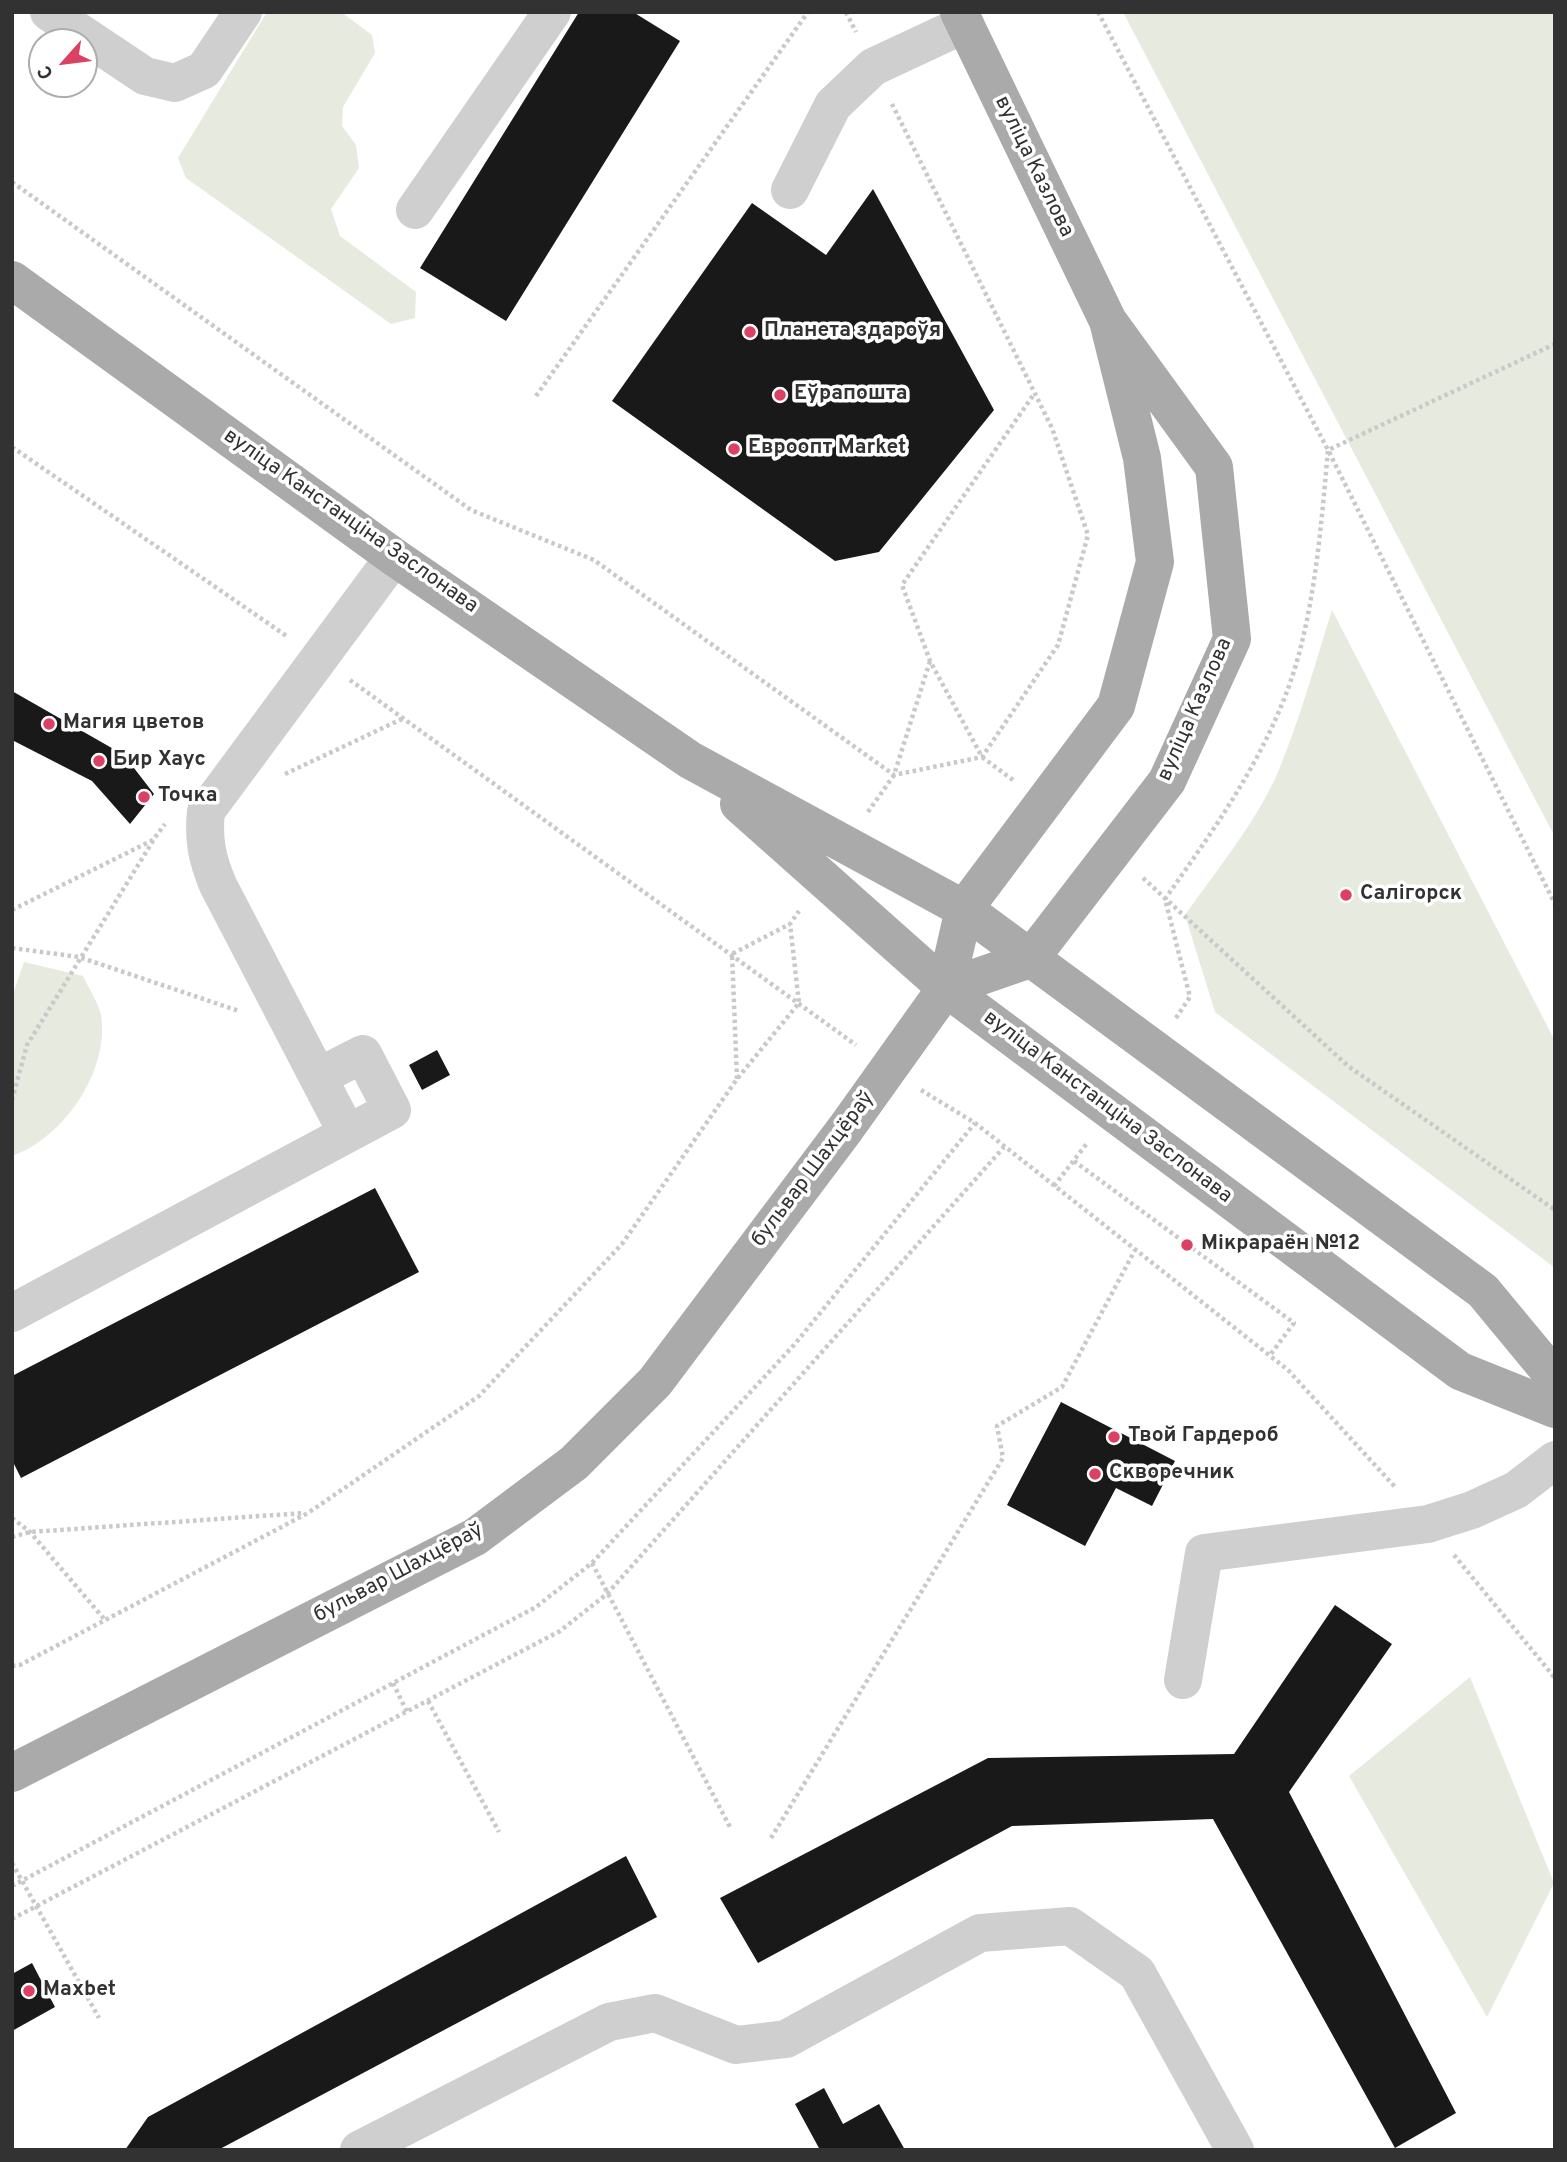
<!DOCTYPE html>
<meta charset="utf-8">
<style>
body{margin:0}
#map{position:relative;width:1567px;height:2162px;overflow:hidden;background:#fff;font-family:Overpass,sans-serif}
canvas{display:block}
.frame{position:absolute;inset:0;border:14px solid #323232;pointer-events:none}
.north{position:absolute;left:28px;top:28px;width:70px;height:70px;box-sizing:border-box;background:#fff;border:2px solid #adadad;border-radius:50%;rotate:242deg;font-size:19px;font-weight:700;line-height:28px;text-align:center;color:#323232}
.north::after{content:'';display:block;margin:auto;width:24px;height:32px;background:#dc4063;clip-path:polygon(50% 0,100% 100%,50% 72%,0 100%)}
</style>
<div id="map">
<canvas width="1567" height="2162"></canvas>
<div class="frame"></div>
<div class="north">С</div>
</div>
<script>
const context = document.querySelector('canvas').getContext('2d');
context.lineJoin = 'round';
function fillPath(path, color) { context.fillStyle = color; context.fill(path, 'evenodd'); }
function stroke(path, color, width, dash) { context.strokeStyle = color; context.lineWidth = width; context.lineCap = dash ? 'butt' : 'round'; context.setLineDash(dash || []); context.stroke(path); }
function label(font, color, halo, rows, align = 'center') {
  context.font = font + ' Overpass,sans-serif'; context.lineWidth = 7; context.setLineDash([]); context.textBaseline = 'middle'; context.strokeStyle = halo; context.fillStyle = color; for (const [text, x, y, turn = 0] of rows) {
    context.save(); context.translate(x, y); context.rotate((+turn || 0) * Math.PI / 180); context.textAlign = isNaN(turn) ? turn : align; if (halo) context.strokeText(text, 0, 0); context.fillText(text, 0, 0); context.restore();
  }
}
fillPath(new Path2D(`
 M267,12H341L372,35L375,53L343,107L342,126L356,145L359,168L331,209L340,236L416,292L415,318L391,324L186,178L178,158Z
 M1123,12H1555V837Z
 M1332,610L1555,1041V1268L1215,1012L1185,915C1216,871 1257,821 1278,772C1300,719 1315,664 1332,610Z
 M24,962L83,976C88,987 98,1002 101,1015C110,1070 64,1138 12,1156V997Z
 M1470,1677L1554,1883L1487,2017L1349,1776Z`), '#e7eade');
fillPath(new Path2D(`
 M579,12H633L680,41L506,321L420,268Z
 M873,189L994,410L879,552L835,561L612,401L752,203L826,255Z
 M12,691L124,755L154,794L130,824L92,781L12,740Z
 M437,1050L450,1075L422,1090L409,1065Z
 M375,1188L419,1272L21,1478L12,1460V1376Z
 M1061,1402L1175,1461L1152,1506L1116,1488L1085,1546L1007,1505Z
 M1335,1605L1392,1644L1289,1792L1456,2113L1395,2148L1213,1819L1012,1826L758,1963L720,1898L988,1758L1234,1754Z
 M626,1856L657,1917L218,2150H125L148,2117Z
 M32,1963L55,2007L12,2031V1974Z
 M824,2088L843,2124L879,2104L905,2150H820L795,2104Z`), '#191919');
stroke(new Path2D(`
 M846,12L856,32
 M1098,12L1328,450L1555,904
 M12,182L471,510L594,560L894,775L982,757L1058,645L1088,535L1052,428L891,102
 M536,396L808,12
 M12,447L288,637
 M350,680L856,1045
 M285,774L404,718
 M1013,780L982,757L930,661L902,585L1034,394
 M868,812L894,775L930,661
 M1143,878L1348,1066L1555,1210
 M12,910L153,840L165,824
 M12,948L79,957L239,1011
 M1176,1018L1190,997L1165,899C1220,821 1278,740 1301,646C1317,582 1322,516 1328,450L1555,344
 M737,1079L732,954L790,924
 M921,1090L975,1123L1288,1370L1396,1488
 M12,1100L27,1045L153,841
 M1074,1161L1294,1323L1270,1355
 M1054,1186L1088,1142
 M12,1518L30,1532L105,1620
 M12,1537L30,1532L304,1513
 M1454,1555L1555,1678
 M592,1563L731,1829
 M12,1666L20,1665L308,1513L479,1396L622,1244L737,1079L799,1003L790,924L799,911
 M393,1683L407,1712
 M428,1701L499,1832
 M771,1838L1003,1458L997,1426L1062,1387L1135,1250
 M12,1863L99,2018
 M12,1886L536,1607L592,1563L794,1345L975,1123
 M12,1919L560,1631L607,1594L1004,1147`), '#c9c9c9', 4.5, [3.5, 3.5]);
stroke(new Path2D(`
 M49,12L145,76L175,83L204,70L243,12
 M790,190L833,105L873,67L965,24
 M415,210L552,12
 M347,1133L218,885C207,859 203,839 206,811L394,557
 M12,1313L392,1110L363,1054L318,1077
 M1183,1680L1204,1553L1428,1524L1472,1510L1516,1490L1555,1460
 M359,2150L609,2022L655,2013L736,2045L786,2039L980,1933L1070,1926L1137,1973L1235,2150`), '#cfcfcf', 38);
stroke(new Path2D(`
 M12,280L394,557L690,760L964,909L1483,1291L1555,1378
 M739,804L946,988L1460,1371L1555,1409
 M946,988L1030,959L1167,781L1232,639L1214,467L1108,321L959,12
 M12,1773L475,1537L574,1463L655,1382L846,1128L946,988L964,909L1116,706L1155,562L1142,458L1108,321`), '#aaa', 38);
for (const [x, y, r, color] of [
 [750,332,7,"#dc4063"],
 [780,395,7,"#dc4063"],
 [734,449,7,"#dc4063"],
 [49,724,7,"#dc4063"],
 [99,761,7,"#dc4063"],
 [144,797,7,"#dc4063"],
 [1346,895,7,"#dc4063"],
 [1187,1245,7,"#dc4063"],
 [1114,1437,7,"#dc4063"],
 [1095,1474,7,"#dc4063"],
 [29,1991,7,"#dc4063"]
]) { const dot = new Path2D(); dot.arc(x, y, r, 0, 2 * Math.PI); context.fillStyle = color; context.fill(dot); stroke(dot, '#fff', 2.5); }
label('21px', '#323232', '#fff', [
 ["вуліца Казлова",1033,167,64],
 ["вуліца Канстанціна Заслонава",350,522,35],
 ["вуліца Казлова",1196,710,-66],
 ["вуліца Канстанціна Заслонава",1107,1108,37],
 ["бульвар Шахцёраў",814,1170,-53],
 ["бульвар Шахцёраў",399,1574,-28]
]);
label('bold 21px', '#323232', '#fff', [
 ["Планета здароўя",764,332],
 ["Еўрапошта",794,395],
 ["Евроопт Market",748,449],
 ["Магия цветов",63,724],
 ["Бир Хаус",113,761],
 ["Точка",158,797],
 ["Салігорск",1360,895],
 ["Мікрараён №12",1201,1245],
 ["Твой Гардероб",1128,1437],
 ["Скворечник",1109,1474],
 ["Maxbet",43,1991]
], 'left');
</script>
